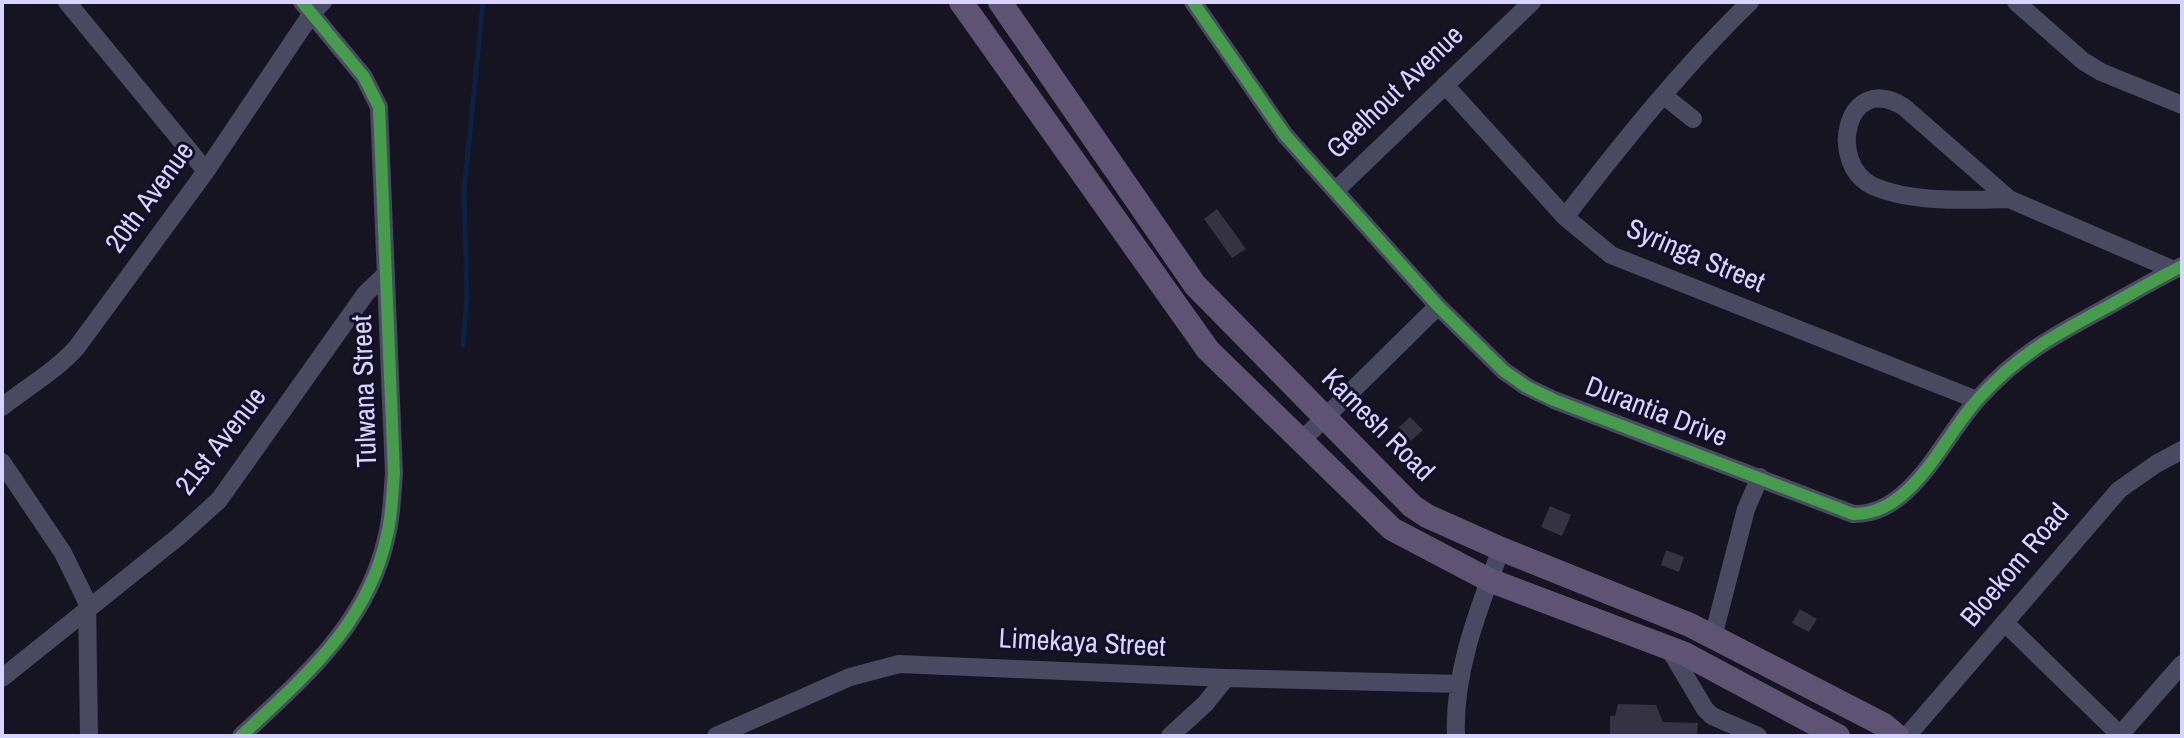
<!DOCTYPE html>
<style>
body{margin:0}
#map{position:relative;width:2184px;height:738px;overflow:hidden;background:#161421;font-family:"Archivo Narrow",sans-serif}
canvas{display:block}
.frame{position:absolute;inset:0;border:4px solid #d9d4ff;pointer-events:none}
</style>
<div id="map">
<canvas width="2184" height="738"></canvas>
<div class="frame"></div>
</div>
<script>
const context = document.querySelector('canvas').getContext('2d');
context.lineJoin = 'round';
function stroke(path, color, width, dash) { context.strokeStyle = color; context.lineWidth = width; context.lineCap = dash ? 'butt' : 'round'; context.setLineDash(dash || []); context.stroke(path); }
function fillPath(path, color) { context.fillStyle = color; context.fill(path, 'evenodd'); }
function label(font, color, halo, rows, align = 'center') {
  context.font = font + ' "Archivo Narrow",sans-serif'; context.lineWidth = 6; context.setLineDash([]); context.textBaseline = 'middle'; context.strokeStyle = halo; context.fillStyle = color; for (const [text, x, y, turn = 0] of rows) {
    context.save(); context.translate(x, y); context.rotate((+turn || 0) * Math.PI / 180); context.textAlign = isNaN(turn) ? turn : align; if (halo) context.strokeText(text, 0, 0); context.fillText(text, 0, 0); context.restore();
  }
}
stroke(new Path2D(`
 M463,345L467,299L464,191L483,2`), '#0d2144', 5);
fillPath(new Path2D(`
 M1217,209L1246,249L1232,258L1204,219Z
 M1410,417L1423,430L1411,441L1398,428Z
 M1550,506L1571,515L1562,536L1541,527Z
 M1666,550L1684,557L1679,572L1661,565Z
 M1800,609L1817,619L1809,632L1792,623Z
 M1618,704L1656,705L1663,722L1698,723L1697,736H1610V716H1615Z`), '#343243');
stroke(new Path2D(`
 M67,2L206,171
 M1193,2L1285,135L1438,306L1504,371L1527,387L1554,400L1853,514C1912,516 1943,437 1978,399C2018,354 2055,335 2107,307C2132,293 2156,279 2182,266
 M2016,2L2083,61L2101,72L2182,105
 M1445,85L1565,217L1611,255L1977,400
 M1663,95L1693,119
 M1335,191L1532,2
 M2009,199C1968,200 1911,203 1873,186C1826,164 1846,70 1904,107L2009,199L2174,270
 M1565,217C1623,142 1682,68 1750,2
 M2,407C27,387 56,371 77,347L206,171L312,13L323,2
 M1300,442L1438,306
 M2,462L63,553L87,602L89,736
 M2005,623L2121,736
 M1713,637L1746,509L1760,477
 M1668,647L1705,709L1712,716L1758,736
 M2,678L178,537L219,500L366,293L385,275
 M2120,735L2182,664
 M241,736C304,677 368,624 387,535C392,515 392,494 394,474L379,107L364,77L302,2
 M716,736L850,677L899,664L1226,678L1459,684
 M1170,736L1205,704L1226,678
 M1456,736C1453,672 1479,608 1501,549
 M1907,736L2119,490L2156,464L2182,450`), '#4a4962', 18);
stroke(new Path2D(`
 M961,2L1208,350L1392,529L1489,580L1685,654L1838,736
 M1000,2L1195,285L1412,506L1427,516L1501,549L1690,625L1884,725L1897,736`), '#5e5373', 24);
stroke(new Path2D(`
 M1193,2L1285,135L1438,306L1504,371L1527,387L1554,400L1853,514C1912,516 1943,437 1978,399C2018,354 2055,335 2107,307C2132,293 2156,279 2182,266
 M241,736C304,677 368,624 387,535C392,515 392,494 394,474L379,107L364,77L302,2`), '#469c4c', 12);
label('28px', '#d9d4ff', '#130f26', [
 ["Geelhout Avenue",1396,93,-44],
 ["20th Avenue",151,198,-54],
 ["Syringa Street",1695,257,23],
 ["Tulwana Street",366,391,-92],
 ["Durantia Drive",1656,413,21],
 ["Kamesh Road",1377,426,45],
 ["21st Avenue",222,442,-52],
 ["Bloekom Road",2016,566,-50],
 ["Limekaya Street",1082,644,3]
]);
</script>
